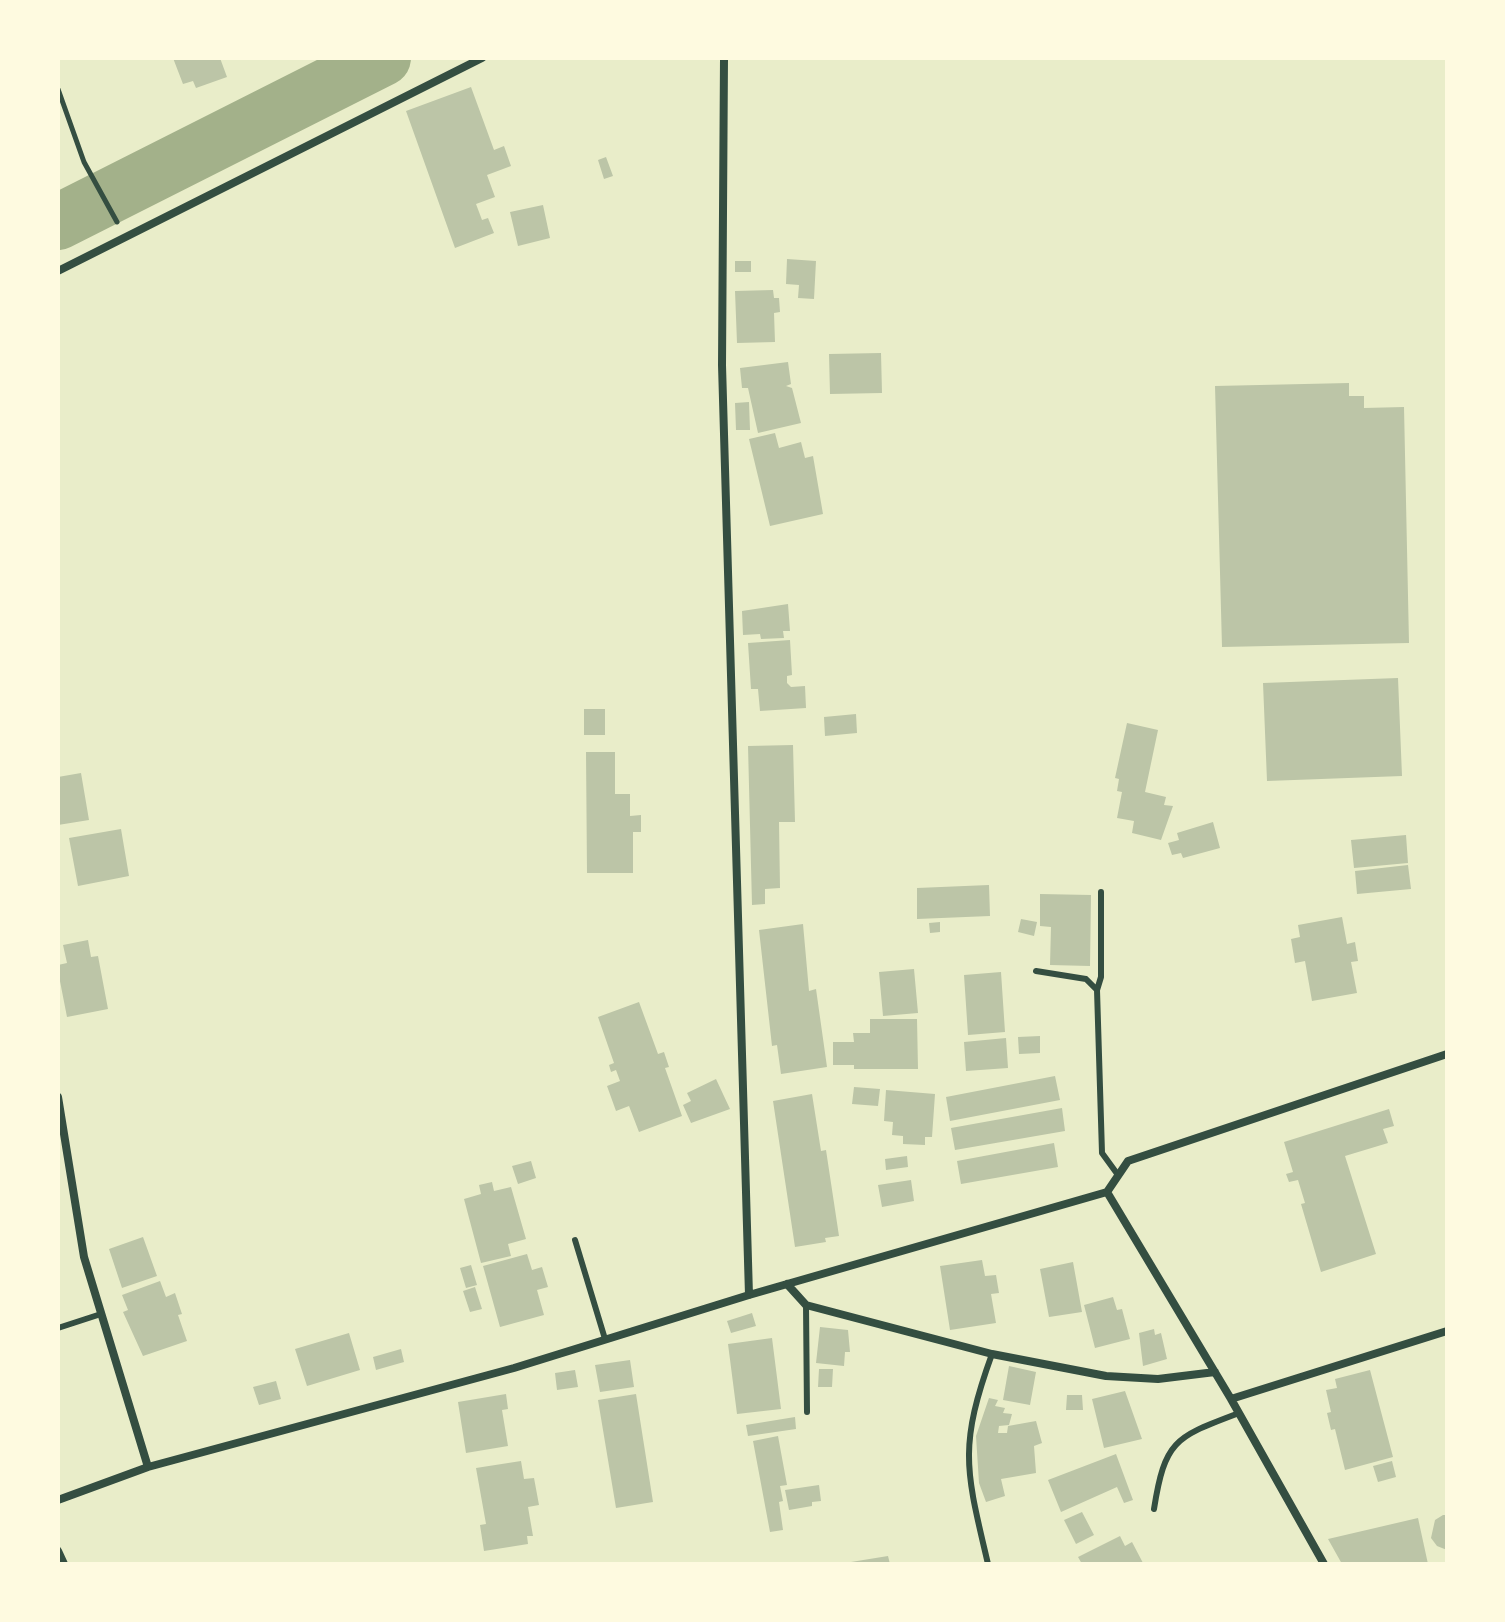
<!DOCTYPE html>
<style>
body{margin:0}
#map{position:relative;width:1505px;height:1622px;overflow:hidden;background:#e9edc9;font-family:Karla,sans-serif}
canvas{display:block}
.frame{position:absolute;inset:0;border:60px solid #fefae0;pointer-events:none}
</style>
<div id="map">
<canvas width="1505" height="1622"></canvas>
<div class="frame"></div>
</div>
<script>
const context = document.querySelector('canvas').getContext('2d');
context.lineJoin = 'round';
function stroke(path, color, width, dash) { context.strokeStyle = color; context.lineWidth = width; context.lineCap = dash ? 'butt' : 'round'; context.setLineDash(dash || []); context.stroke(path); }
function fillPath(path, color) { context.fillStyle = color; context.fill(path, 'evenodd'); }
stroke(new Path2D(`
 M58,222L383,58`), '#a3b18a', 56);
fillPath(new Path2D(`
 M173,58H220L227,77L196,88L193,81L183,84Z
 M471,87L494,150L504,146L511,166L487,175L495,197L476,204L482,220L488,218L494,233L455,248L406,111Z
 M606,157L613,176L604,179L598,160Z
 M543,205L550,238L518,246L510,212Z
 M787,259L816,261L814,299L798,298L799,285L786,284Z
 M735,261H751V272H735Z
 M773,290L774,298H779L780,312L774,313L775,342L737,343L735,291Z
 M881,353L882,393L830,394L829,354Z
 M788,362L791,384L786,386L792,388L801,423L758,433L748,388H742L740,368Z
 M1349,383V396H1364V408L1404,407L1409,643L1222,647L1215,386Z
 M749,402L750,430H736L735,403Z
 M775,433L779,448L801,442L805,458L813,456L823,514L770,526L749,439Z
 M788,604L790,631H783L784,638L761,639L760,634L743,635L742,611Z
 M790,640L792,675L787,676V683L791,687L805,686L806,708L760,711L758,689H751L748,643Z
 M1398,678L1402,776L1267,781L1263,683Z
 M584,709H605V735H584Z
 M856,714L857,733L825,736L824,717Z
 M1127,723L1158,730L1145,792L1166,797L1164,805L1173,806L1161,840L1132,833L1134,821L1117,818L1122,792L1117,791L1119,779L1115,778Z
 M793,745L795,822H779L780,888L765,889V904L752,905L748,746Z
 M586,752H615V794H630V816L641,815V832H633V873H587Z
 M81,773L89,820L58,825V777Z
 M1213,822L1220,848L1183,858L1181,853L1172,855L1168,843L1179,840L1177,833Z
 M121,829L129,876L78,886L69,838Z
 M1406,835L1408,863L1354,868L1351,840Z
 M1408,865L1411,889L1357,894L1355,871Z
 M989,885L990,916L917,919V888Z
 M1040,894L1091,895L1090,966L1050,965L1051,927L1040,926Z
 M1342,917L1347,944L1355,942L1358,961L1351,962L1357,993L1312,1001L1305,961L1295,963L1291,939L1300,937L1298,925Z
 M1021,919L1037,922L1034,936L1018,932Z
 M940,922V932L930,933L929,923Z
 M803,924L809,991L816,989L827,1067L781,1074L777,1045L772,1046L759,930Z
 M88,940L91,957L98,956L108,1009L67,1017L58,971V965L67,963L63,945Z
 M914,969L918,1013L883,1016L879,972Z
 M1001,972L1005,1032L968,1035L964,975Z
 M639,1002L658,1054L664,1052L669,1067L665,1068L682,1116L639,1132L629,1106L616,1111L607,1086L620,1081L616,1070L611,1072L609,1065L614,1063L598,1017Z
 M870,1019H917L918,1069H854V1065H833V1042H854L853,1033H870Z
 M1040,1036V1053L1019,1054L1018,1037Z
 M1006,1038L1008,1068L966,1071L964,1042Z
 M1055,1076L1060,1100L950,1121L946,1097Z
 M716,1079L730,1109L691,1123L683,1105L691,1101L687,1093Z
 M854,1087L880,1089L878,1106L852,1104Z
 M886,1090L935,1094L932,1137H925V1145L903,1144V1136L892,1135L893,1122L884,1121Z
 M812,1094L821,1151L826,1150L839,1236L825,1238L826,1242L795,1247L773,1101Z
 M1062,1108L1065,1131L955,1150L951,1128Z
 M1389,1109L1394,1126L1383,1129L1388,1143L1345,1156L1376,1254L1321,1272L1301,1204L1305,1203L1298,1180L1289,1182L1286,1174L1293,1172L1284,1142Z
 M1054,1143L1058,1167L961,1184L957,1161Z
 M907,1156L908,1167L886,1170L885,1159Z
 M531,1161L536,1178L518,1184L512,1166Z
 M911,1180L914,1201L882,1207L878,1185Z
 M492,1182L494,1191L511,1187L526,1239L508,1244L511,1256L481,1263L464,1199L481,1194L479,1185Z
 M143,1237L157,1276L122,1288L109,1249Z
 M527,1254L532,1270L542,1267L548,1287L537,1290L544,1315L500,1327L483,1266Z
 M982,1260L985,1276L996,1275L999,1293L991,1294L996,1323L950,1330L940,1266Z
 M1073,1262L1082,1312L1049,1317L1040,1269Z
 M471,1265L477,1285L466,1288L460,1268Z
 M160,1281L166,1297L175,1293L182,1314L178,1315L187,1341L143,1356L123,1312L128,1310L122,1295Z
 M475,1287L482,1309L470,1312L463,1291Z
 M1113,1297L1117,1310L1122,1309L1130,1339L1095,1348L1084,1305Z
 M752,1313L756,1326L731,1333L727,1321Z
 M820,1327L848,1330L850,1352H845L844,1366L816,1363Z
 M1154,1329L1155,1335L1161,1333L1167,1359L1143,1366L1139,1333Z
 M349,1333L360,1370L307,1386L295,1349Z
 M772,1338L781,1409L737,1414L728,1344Z
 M401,1349L404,1362L376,1370L373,1357Z
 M630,1360L634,1387L600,1392L595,1365Z
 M1009,1366L1036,1372L1030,1405L1003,1400Z
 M819,1369H833L832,1387H818Z
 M575,1370L578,1387L557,1390L555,1373Z
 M1370,1370L1393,1457L1345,1470L1335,1429L1331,1430L1327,1413L1331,1412L1326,1390L1337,1388L1335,1379Z
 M276,1381L281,1399L259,1405L253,1387Z
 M1125,1391L1142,1439L1104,1448L1092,1399Z
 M506,1394L508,1409L502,1410L508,1446L466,1453L458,1402Z
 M636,1394L653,1502L616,1508L598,1400Z
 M1067,1395H1082L1083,1410H1066Z
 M989,1398L998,1400L995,1406L1005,1408L1003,1413L1012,1414L1009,1425L999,1426L998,1433H1007L1008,1426L1036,1421L1042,1443L1034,1446L1036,1473L1001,1479L1005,1496L986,1502L979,1483L976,1436Z
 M795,1417L796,1429L748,1436L746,1425Z
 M778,1436L787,1485L780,1486L783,1501L779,1502L783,1530L770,1532L753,1441Z
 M1116,1454L1133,1500L1124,1503L1117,1487L1061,1512L1048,1480Z
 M521,1461L524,1479L534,1478L539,1505L528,1507L533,1536H527L528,1544L484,1551L480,1525L486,1524L476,1468Z
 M1392,1461L1396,1477L1378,1482L1373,1466Z
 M819,1485L821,1501L812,1502V1506L789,1510L785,1490Z
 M1082,1512L1094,1535L1076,1544L1064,1520Z
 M1443,1515H1447V1550L1437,1546L1431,1538L1435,1520Z
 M1418,1518L1428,1564H1342L1328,1539Z
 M1120,1536L1125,1546L1132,1542L1143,1563L1082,1564L1078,1557Z
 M888,1556L890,1564H852L851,1562Z`), '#bcc5a7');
stroke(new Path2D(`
 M58,89L84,162L117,222`), '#344e41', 5);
stroke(new Path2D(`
 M1036,971L1086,979L1097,990L1102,1153L1118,1175
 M1097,990L1101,977V892
 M575,1240L605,1339
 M806,1305L807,1412
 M58,1328L101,1314
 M1154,1509C1165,1439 1176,1437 1239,1413
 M988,1564C966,1470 958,1448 992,1354`), '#344e41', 6);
stroke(new Path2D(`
 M724,58L722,365L749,1295
 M58,271L482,58
 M58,1097L84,1257L148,1467
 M1107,1192L1231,1399L1324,1564
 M787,1284L806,1305L992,1354L1106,1376L1158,1379L1215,1372
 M1231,1399L1447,1331
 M58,1500L148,1467L514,1368L749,1295L1107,1192L1128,1161L1447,1054
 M58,1551L64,1564`), '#344e41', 8);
</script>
